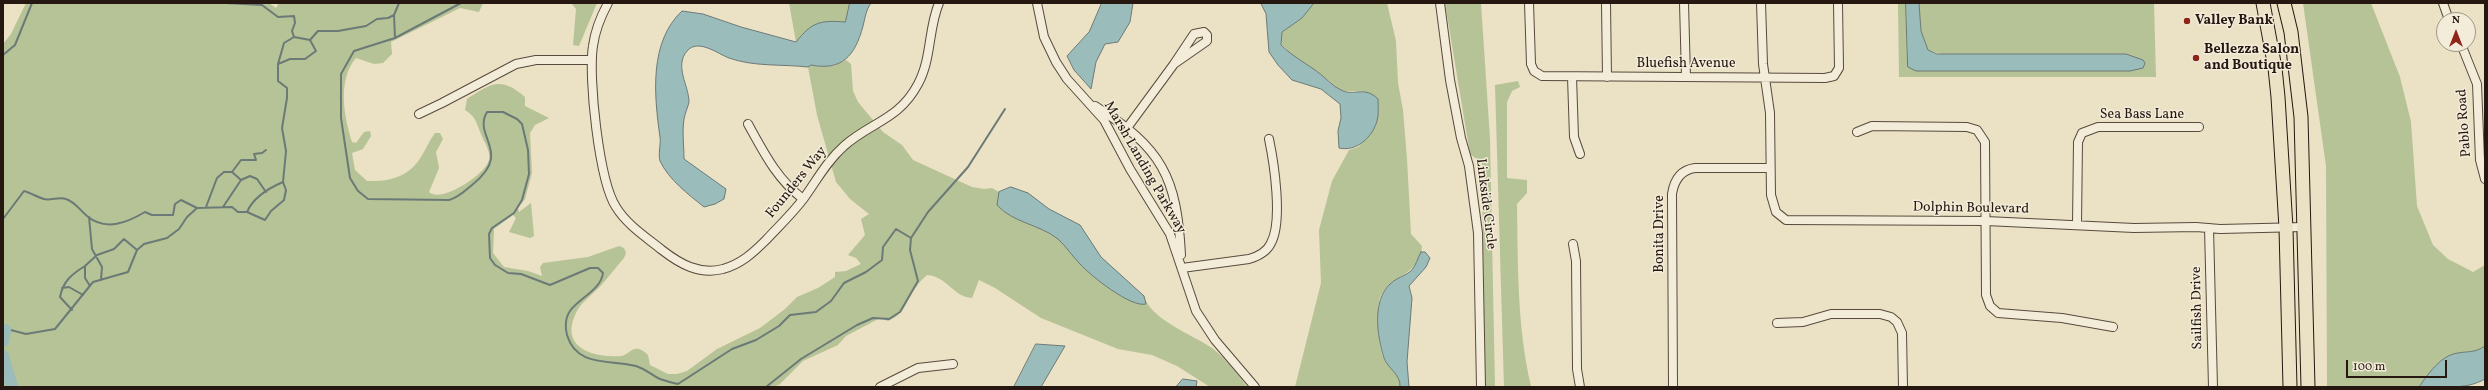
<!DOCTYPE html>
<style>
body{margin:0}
#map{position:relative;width:2488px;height:390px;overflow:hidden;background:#ebe1c4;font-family:Vollkorn,serif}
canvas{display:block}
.frame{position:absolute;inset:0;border:4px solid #271711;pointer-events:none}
.north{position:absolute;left:2436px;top:12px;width:40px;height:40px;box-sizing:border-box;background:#f2ecd9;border:1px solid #a19789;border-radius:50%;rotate:0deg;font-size:11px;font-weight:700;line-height:16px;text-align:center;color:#271711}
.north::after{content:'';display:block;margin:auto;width:14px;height:18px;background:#8f2418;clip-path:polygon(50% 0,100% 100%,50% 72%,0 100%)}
.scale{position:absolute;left:2346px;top:360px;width:101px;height:18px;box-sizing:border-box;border:2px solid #271711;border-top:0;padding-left:5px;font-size:12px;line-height:14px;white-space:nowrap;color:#271711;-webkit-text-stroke:3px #f2ecd9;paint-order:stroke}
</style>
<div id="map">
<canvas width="2488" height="390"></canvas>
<div class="frame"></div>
<div class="north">N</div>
<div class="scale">100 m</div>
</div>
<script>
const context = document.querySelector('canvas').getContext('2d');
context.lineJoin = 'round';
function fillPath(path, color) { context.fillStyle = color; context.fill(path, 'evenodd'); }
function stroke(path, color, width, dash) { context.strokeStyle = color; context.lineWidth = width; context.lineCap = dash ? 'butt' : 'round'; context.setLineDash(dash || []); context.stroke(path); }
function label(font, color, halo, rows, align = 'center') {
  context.font = font + ' Vollkorn,serif'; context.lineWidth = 3; context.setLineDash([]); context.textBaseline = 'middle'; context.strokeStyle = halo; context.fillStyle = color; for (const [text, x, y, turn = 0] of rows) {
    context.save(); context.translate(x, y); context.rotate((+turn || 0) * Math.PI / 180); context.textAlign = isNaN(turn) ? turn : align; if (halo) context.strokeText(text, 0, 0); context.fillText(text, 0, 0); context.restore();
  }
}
fillPath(new Path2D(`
 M26,3H269L276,8L279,3H483L479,12L460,8L391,42L392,54L383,63L374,64L356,58C337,80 344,117 352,142L356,143L364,132L370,131L371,136L363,149L352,153L355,170L367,181C389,182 409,177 421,157C426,149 429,141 435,133H440L443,139L436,152L439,168L429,192C441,204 486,174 489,160C491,151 484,142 481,134C476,122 476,117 465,110L467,99C491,83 501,76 525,97V106L549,118L535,125L530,133L532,173L525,199L518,208L519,212L531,203L534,236L530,238L509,232L516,218L513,215L494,229L493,253L504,267L528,271L542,276L540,267L543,263L588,257L619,246L624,248L626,253L624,258C617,266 611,274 604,282C596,292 583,300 577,311C558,347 592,358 621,356C631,355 633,341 648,355L650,365L668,374H677L687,371L717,349L760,328L785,309L797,297L818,288L835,277V272L846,271L861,264L856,258L848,255L865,235L861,219L869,214L850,199L836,182L817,115L808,67L810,65L833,66L846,60L851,64L853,91L858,102L883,132L902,145L913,160L972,187L984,189L992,188L999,192L1011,187L1028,193L1049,209L1080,225L1101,257L1144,296C1150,319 1193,335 1212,348C1226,359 1237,373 1247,387H1210L1177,366L1152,355L1118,349L1041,318L995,288L979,280L972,298C953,297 947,276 927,275C921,280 916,286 912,293C904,306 904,314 888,321L880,318L846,336L838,345L803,361L779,385L770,387H3V44L11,34Z
 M571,3H597L579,46L573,45L576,9Z
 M789,3H850L845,22C829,20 806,29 796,42Z
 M1314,3H1387L1396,41L1398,83L1403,110L1407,159L1411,234L1422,246C1420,277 1389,274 1380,298C1376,310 1378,351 1385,361C1391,369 1401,376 1400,387H1295L1321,283L1319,230L1332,181L1349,150L1358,147L1367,138L1377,122L1363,91H1341L1318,72L1296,59L1282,45V32L1302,18Z
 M1445,3H1481L1490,139L1495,387H1485L1482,163L1470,154Z
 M1898,3H1906L1908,67L1948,56L1928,50L1921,31L1919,3H2154L2156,77H1899Z
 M2303,3H2371L2400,77L2411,122L2417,206L2433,245L2448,259L2473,272L2485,265V346C2472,355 2469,350 2459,353C2445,357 2427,376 2419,387H2327L2326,166Z
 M1518,81L1520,87L1512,91L1507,102V178L1527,180V193L1517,204C1518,265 1517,327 1531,386L1555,387H1504L1495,85Z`), '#b5c396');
const water = new Path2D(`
 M850,3H871C866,10 865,18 863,26C855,56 842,71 811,65L808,67C782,64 754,67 729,58C718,54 698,38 687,51C674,66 689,86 689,102C688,107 685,113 684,119C682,132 684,146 684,159L726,189L724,199L715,204L704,207C688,194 669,180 660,161C658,154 661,144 660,137C654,95 649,42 682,11L703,14L741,27L796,42C812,22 820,20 845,22Z
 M1102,3H1133L1130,22L1118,42L1105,44L1096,62L1091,89L1074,70L1067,56L1089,32Z
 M1261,3H1314L1302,18L1282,32L1281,45C1293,57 1306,63 1319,73C1326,78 1332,86 1341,90C1354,97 1364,85 1378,99C1378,106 1379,115 1377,121C1372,138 1356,152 1339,148L1338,131L1341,118L1340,104L1321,89L1292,80L1278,65L1269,52L1266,14Z
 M1906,3H1919L1921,31L1928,50L1937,54H2126L2143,60L2145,63L2143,68L2130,71H1916L1908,67Z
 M1011,187L1028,193L1049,209L1080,225L1101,257L1144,296L1146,304C1131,308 1091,276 1080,264C1072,256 1066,246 1058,239C1039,224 1013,223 997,205L999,192Z
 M1421,252H1425L1430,258L1426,267L1409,286L1412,298L1407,362L1409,387H1400C1401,374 1387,368 1384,358C1377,336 1372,301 1390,284C1396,278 1405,276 1411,271C1416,266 1418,257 1421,252Z
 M1036,344L1065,346L1041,387H1014Z
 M2485,346V379C2466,390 2441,387 2419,387C2428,374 2441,355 2458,353C2469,351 2475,353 2485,346Z
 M1183,379L1197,381L1196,387H1176Z`);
fillPath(water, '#9abcbb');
stroke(water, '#6c7a77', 1);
stroke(new Path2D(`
 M58,3H67
 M226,3L262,5L278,17L294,16L295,23L292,31L294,37
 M461,3L395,38L354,51L341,74V118L350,178L358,191L368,199L449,200C458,198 465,191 472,185C514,152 472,137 487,112H503L517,119L522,124L528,150L529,174L522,200L514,213L492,228L489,234L490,258L495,265L508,273L521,274L550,285L590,268H598L603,273C601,290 579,298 570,311C565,318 565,328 567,335C577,368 610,359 636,366C648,370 651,375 660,379C666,381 672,383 678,384L732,349L756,340L779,326L790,315L816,312L831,301L844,283L866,272L882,260L883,247L896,229L911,238
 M394,15L395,38
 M3,55L15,45L32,3
 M278,64L284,43L294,37L310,40
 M232,172L241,160H256L254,154L262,153L266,150
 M206,207L217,178L224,172H232L241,180
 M223,207L241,180L250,176L257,179L266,192
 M247,212C253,198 269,188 283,182
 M89,217L92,249L102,267L101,280
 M3,219L24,191C31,193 37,197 44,199C51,201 59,196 66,199C75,202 80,210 87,216C106,232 128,222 145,212L152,215H173L175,204L181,200L197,208
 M90,286L85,278V266L97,255L114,249L124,239L137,250
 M62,288L69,287L83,295
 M72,310L60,297C63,281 72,274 85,266
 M3,328L26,334L55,329L93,282L128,272L137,250L144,244L167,238L179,229L187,217L197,208L232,207L238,212H247L265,220L271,211L284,200L286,190L283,182L286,151L282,128L287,98V88L278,81V64L290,59H305L316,51L310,40L318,31H338L366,26L377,19L388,18L394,15L399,3
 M766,387L801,359L857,325L873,318L889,319L900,312L918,281L910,250L911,238L928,212L968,167L1005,109`), '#6c7a77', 2);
stroke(new Path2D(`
 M3,341L5,330
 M3,356L12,387`), '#9abcbb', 12);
const street = new Path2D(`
 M608,3C601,16 595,31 593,46C588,77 599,181 616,207C627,225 646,237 662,250C680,264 699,275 723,269C741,264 753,253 766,240C779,226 792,214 804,198C817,180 827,161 844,146C871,122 899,120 918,84C932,58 928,29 939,3
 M1037,3L1044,37L1056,62L1067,79L1104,120L1130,169L1170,234L1196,311L1215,340L1255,387
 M1440,3L1450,80L1461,138L1469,166L1478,233L1481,387
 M1529,3L1531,64L1534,71L1542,76L1825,78L1834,76L1839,68L1838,3
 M1606,3L1607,77
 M1684,3L1686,77
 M1761,3L1763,64L1770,113L1771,195L1776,212L1786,220L1986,221L2134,228L2196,227L2220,229L2304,227
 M2443,3L2449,20
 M2461,44L2477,84L2480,160L2485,179
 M1572,77L1574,137L1580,154
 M1095,106C1162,148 1177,177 1181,255
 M419,114L442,103L516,64L536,60H591
 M748,124C764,153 777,179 803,199
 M1127,128L1174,64L1207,41V35L1204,32L1194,34L1174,64
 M1857,132L1872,126L1967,127L1977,130L1985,142L1986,295L1990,306L1998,313L2062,318L2113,327
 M2077,224L2078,142L2082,133L2098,127H2199
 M2209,228L2213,387
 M1573,244L1576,261L1577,369L1580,387
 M1182,268L1249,259C1259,256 1267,252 1271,243C1283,221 1274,163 1269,139
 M1777,323L1803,322L1831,314H1880L1891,317L1897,322L1902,333L1903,387
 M880,387L918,368L953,364
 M1673,387L1672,194C1674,181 1680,170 1695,168H1770`);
const primary = new Path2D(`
 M2263,3L2275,68L2278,97L2286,228L2290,387
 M2284,3L2291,32L2301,117L2308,387`);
stroke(street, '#584a3e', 10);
stroke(primary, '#271711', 15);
stroke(street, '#f2ecd9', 8);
stroke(primary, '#ebe1c4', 13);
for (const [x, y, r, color] of [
 [2187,21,4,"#8f2418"],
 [2196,58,4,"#8f2418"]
]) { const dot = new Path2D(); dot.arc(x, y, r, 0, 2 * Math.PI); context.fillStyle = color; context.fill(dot); stroke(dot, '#f2ecd9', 1.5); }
label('bold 14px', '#271711', '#f2ecd9', [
 ["Valley Bank",2195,21],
 ["Bellezza Salon",2204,50],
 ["and Boutique",2204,66]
], 'left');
label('14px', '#271711', '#f2ecd9', [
 ["Bluefish Avenue",1686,64],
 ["Sea Bass Lane",2142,115],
 ["Pablo Road",2465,123,-94],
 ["Marsh Landing Parkway",1144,168,60],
 ["Founders Way",797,183,-51],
 ["Linkside Circle",1485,204,83],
 ["Dolphin Boulevard",1971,209,1],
 ["Bonita Drive",1660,234,-90],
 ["Sailfish Drive",2198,308,-91]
]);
</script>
